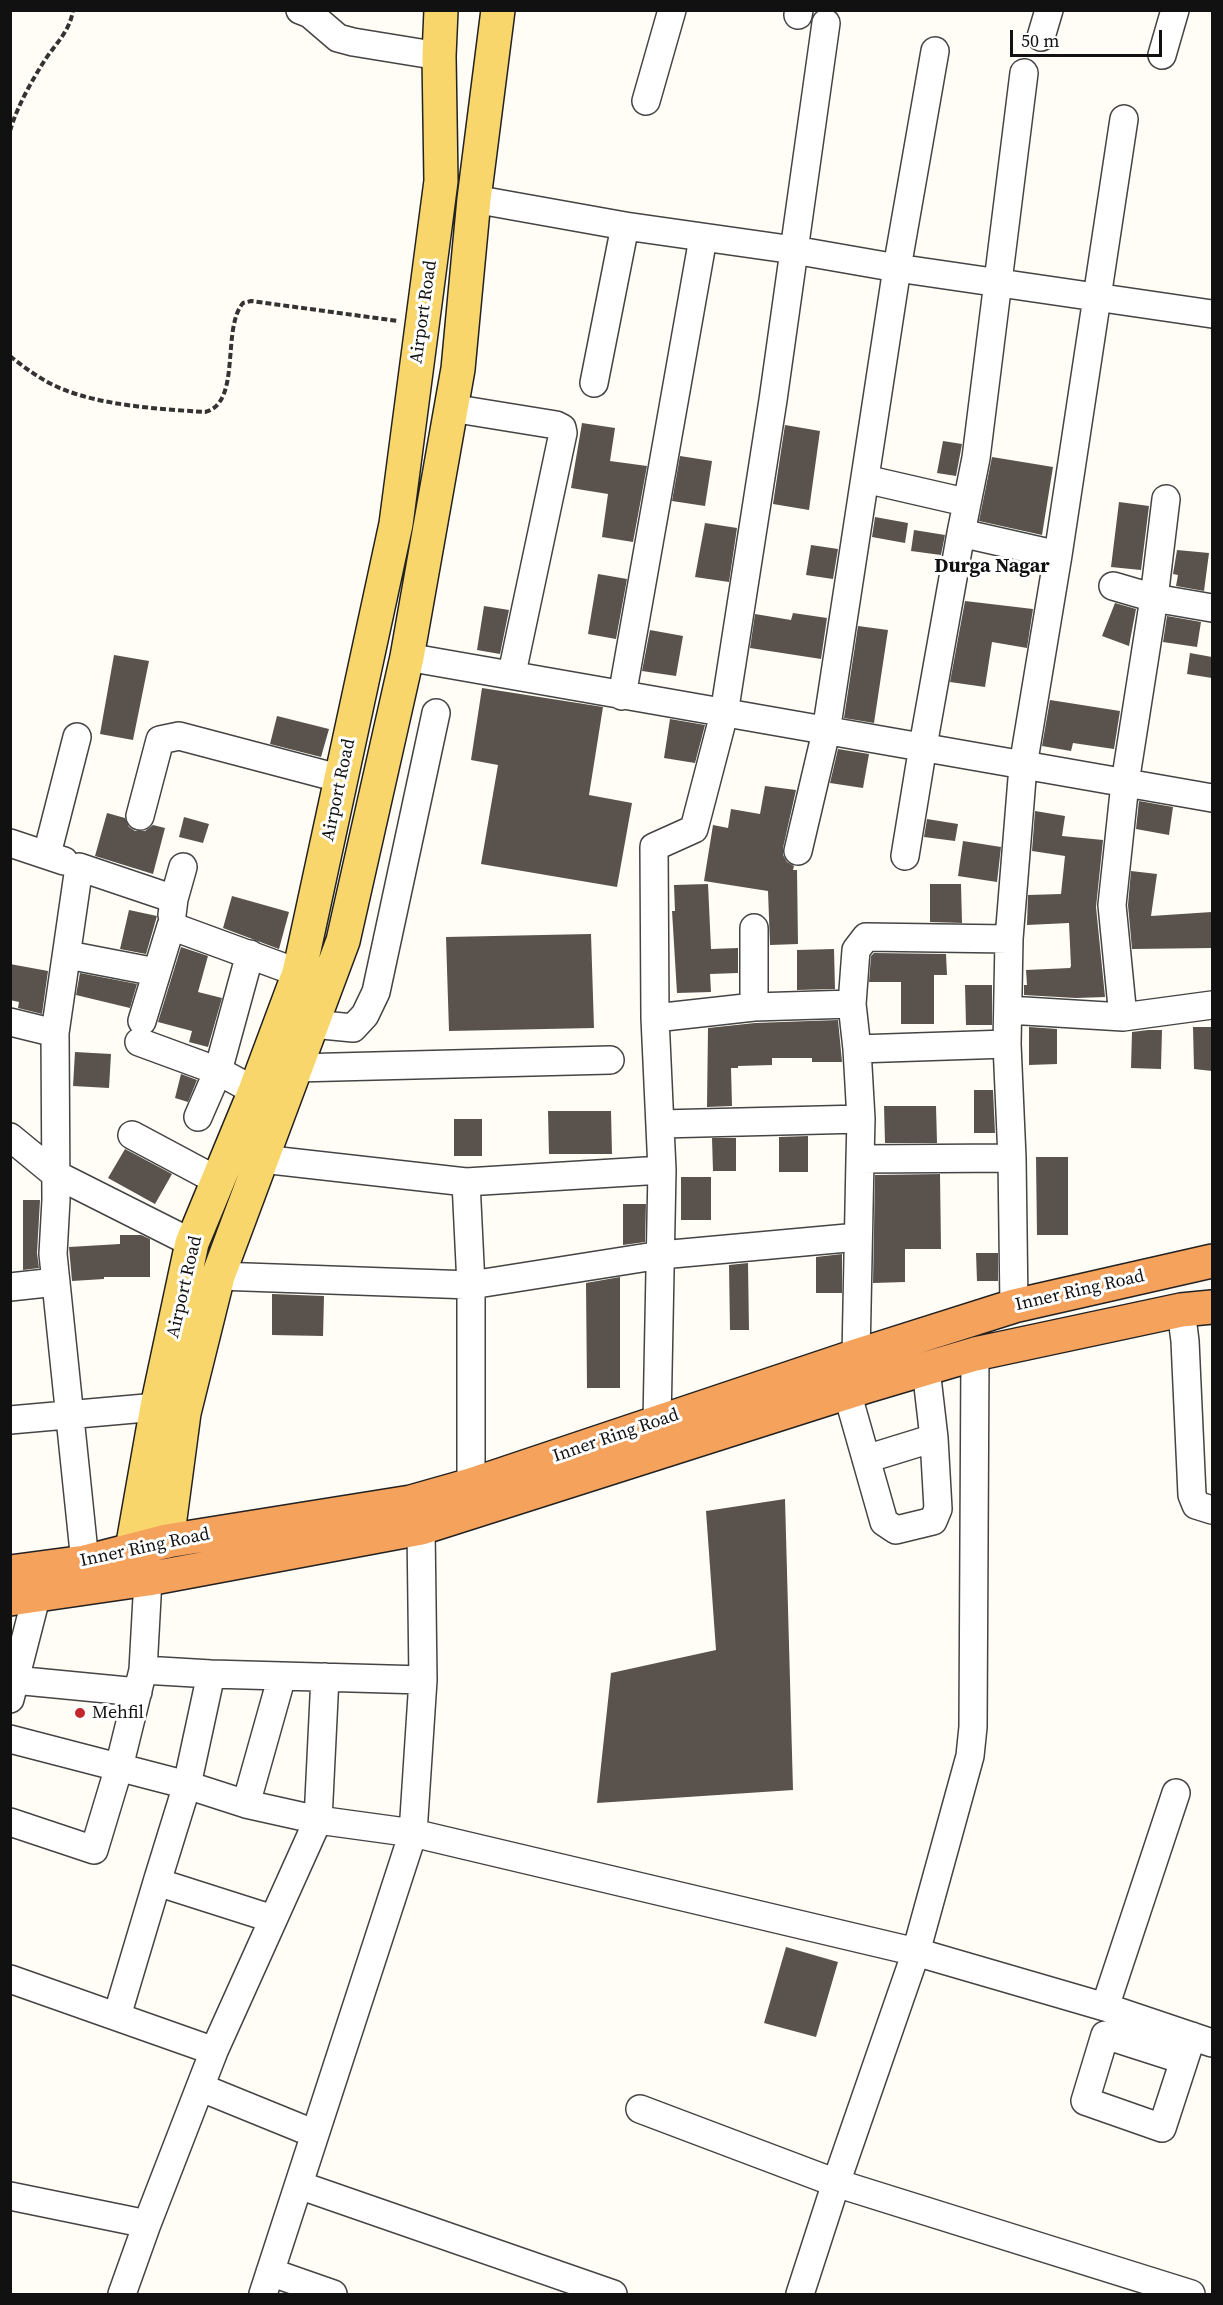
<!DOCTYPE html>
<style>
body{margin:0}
#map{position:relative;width:1223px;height:2305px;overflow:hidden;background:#fffdf5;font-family:"Source Serif 4",serif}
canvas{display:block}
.frame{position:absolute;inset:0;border:12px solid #111;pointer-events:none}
.scale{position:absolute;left:1010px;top:30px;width:152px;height:27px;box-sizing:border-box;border:3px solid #111;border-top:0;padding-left:8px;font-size:18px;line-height:21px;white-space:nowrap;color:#111;-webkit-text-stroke:4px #fff;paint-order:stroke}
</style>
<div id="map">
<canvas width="1223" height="2305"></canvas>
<div class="frame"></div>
<div class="scale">50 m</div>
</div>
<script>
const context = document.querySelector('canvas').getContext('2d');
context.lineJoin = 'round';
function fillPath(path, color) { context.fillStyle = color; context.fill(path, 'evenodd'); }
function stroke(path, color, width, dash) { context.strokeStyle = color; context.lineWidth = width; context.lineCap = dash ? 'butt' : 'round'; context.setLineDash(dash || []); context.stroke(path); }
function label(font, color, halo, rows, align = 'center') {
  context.font = font + ' "Source Serif 4",serif'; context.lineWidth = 6; context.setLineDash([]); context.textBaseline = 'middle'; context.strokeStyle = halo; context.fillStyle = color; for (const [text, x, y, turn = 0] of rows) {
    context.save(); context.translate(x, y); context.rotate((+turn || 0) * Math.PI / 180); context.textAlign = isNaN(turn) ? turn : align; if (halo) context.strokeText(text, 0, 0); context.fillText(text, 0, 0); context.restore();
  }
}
fillPath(new Path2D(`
 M582,423L615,428L610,461L647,466L633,542L602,537L608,494L571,488Z
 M785,425L820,431L809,510L773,504Z
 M943,441L962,444L956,476L937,473Z
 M680,456L712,461L705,506L672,501Z
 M992,457L1053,467L1042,535L979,521Z
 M1119,502L1149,506L1141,570L1111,567Z
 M875,517L908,523L905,543L872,537Z
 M705,523L737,528L729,582L695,577Z
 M914,530L945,535L941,555L911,551Z
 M811,545L838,549L833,579L806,575Z
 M1177,550L1209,553L1204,591L1176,586L1178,575L1173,574Z
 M598,574L627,579L616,639L588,634Z
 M965,601L1033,609L1027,648L992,642L985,687L950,682Z
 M1115,603L1136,609L1129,646L1102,636Z
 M484,606L509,610L500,654L477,650Z
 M793,613L827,618L821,659L750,648L755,614L791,620Z
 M1167,616L1201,622L1197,647L1163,642Z
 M858,626L888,630L874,723L844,718Z
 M650,630L683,636L676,676L642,671Z
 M1190,653L1212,657V678L1187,674Z
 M114,655L149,661L133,740L100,734Z
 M482,688L603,707L589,795L632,803L617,887L481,864L498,765L471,760Z
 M1050,700L1120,711L1114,749L1073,743L1071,751L1042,746Z
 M277,716L329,729L321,757L270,744Z
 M670,719L705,725L695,763L664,758Z
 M838,749L869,754L863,788L830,783Z
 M765,786L796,790L783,848V855L787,862L794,866L793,870H797L798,944L770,945L768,891L704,881L713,825L728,828L731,809L760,814Z
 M1139,801L1173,807L1169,835L1136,829Z
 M1035,811L1065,816L1062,836L1103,840L1096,907L1105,997L1076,998L1024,995V985H1027L1026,970L1070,968L1071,966L1069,923L1027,925L1028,895L1061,894L1065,856L1032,851Z
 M107,813L125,818L129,827L135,831H145L153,825L165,828L153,874L95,856Z
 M184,817L209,824L203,843L179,837Z
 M927,819L958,824L955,841L924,837Z
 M963,841L1001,847L997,882L958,876Z
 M1131,871L1157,874L1151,916L1212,912V948L1132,949L1128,905Z
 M708,884L711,949L738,948V973L710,974L711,992L677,993L672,911H675L674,885Z
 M930,884H961L962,923L930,922Z
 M232,896L289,912L279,949L223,928Z
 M129,910L157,916L146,954L120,949Z
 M591,934L594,1028L449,1031L446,937Z
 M181,947L208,956L198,992L222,998L208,1047L189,1042L192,1031L158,1022Z
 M834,949L835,989L797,990V950Z
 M874,953L946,954L947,975H934V1024H901V982H869L871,956Z
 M10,964L48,971L42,1014L18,1008L19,1002L10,1000Z
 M80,973L137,984L130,1008L76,995Z
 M965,985H992V1025H966Z
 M838,1020L842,1062H812V1058H772V1065L738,1066V1068H731L732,1106L707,1107L708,1028L755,1023Z
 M1029,1027L1057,1029V1064L1029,1065Z
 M1193,1027H1212V1071L1194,1069Z
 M1148,1030H1162L1161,1069L1131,1068L1132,1032Z
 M75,1052L111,1054L109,1088L73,1086Z
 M181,1074L197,1080L188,1102L175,1098Z
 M974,1090H993L995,1133H974Z
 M884,1106H936L937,1143H885Z
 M548,1111H611L612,1154H549Z
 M454,1119H482V1156H454Z
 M808,1136V1172H779V1137Z
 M712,1138H736V1171H713Z
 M125,1149L172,1174L155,1204L108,1178Z
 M1036,1157H1068V1235H1037Z
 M940,1174L941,1249H905V1282L873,1283L875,1175Z
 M681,1177H711V1220H681Z
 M23,1200H40L37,1253L39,1268L23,1270Z
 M623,1204H646L645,1242L623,1245Z
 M120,1235H141L150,1239V1277H104V1279L72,1281L69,1247L120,1244Z
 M976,1253H998V1281H977Z
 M842,1254V1293H816V1257Z
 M748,1263L749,1330H730L729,1265Z
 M620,1277V1388H587L586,1283Z
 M272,1294L324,1296L323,1336L272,1335Z
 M785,1499L793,1790L597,1803L611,1673L716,1650L706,1511Z
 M786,1947L838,1962L816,2037L764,2023Z`), '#5a524d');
const minor = new Path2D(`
 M300,10L310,14L338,38L353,42L439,56
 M798,15L799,10
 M1041,37L1049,10
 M935,51L897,268L1212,314
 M1162,55L1175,10
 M1024,73L976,458L961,533L1058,555
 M646,101L672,10
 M474,199L625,226L794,250L897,268L826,732L798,851
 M594,383L625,226
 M451,408L556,425L562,428L563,433L512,673
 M865,479L965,502
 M1166,499L1154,598L1125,783L1112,905L1123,1017L1212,1005
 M1113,586L1154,598L1212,608
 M407,657L1212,798
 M622,696L703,238
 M140,816L160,740L179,736L342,779
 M10,843L64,861
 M47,854L77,737
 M905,856L923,746L961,533
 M172,915L174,899L183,867
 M250,954L218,1071L255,1091
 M68,955L156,972
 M754,1007V928
 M1008,1010L1123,1017
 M655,1018L754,1007L852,1004
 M142,1021L171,926L299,973
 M10,1022L55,1033
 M312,1024L353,1028L365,1015L376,992L436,713
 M139,1042L218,1071L198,1117
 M857,1049L852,1004L856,950L866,937L1009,939
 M296,1068L610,1060
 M661,1124L861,1119
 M132,1135L218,1181
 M10,1137L55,1174L192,1243
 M262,1159L466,1182L662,1170
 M860,1159L861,1119L857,1049L1007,1044
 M466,1182L471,1285V1485
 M218,1276L471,1285L661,1255L858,1237
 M10,1287L56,1282
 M1014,1306L1012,1158L1007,1044L1009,939L1023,766L1058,555L1124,119
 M1181,1310L1185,1341L1192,1495L1196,1505L1212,1510
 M856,1356L860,1159L1012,1158
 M847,1392L884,1522L896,1530L933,1521L938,1509L934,1438L926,1369
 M10,1420L157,1407
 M657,1422L662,1170L655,1018L654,847L694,829L724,714L773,400L826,23
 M866,1459L934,1438
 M85,1562L53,1254L56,1200L55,1033L79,867L174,899
 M143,1670L211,1674L423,1680
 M211,1674L187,1785L157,1882L273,1919
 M14,1680L138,1692
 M10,1699L37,1594
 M10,1739L187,1785L246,1804L318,1820L413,1833L916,1952L1105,2007L1212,2043
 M246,1804L282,1676
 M10,1822L94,1850L119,1767L143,1670L148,1579
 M10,1979L214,2051
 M1105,2007L1176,1793
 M117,2016L157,1882
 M1183,2060L1105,2035L1085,2101L1162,2128L1192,2036
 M202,2088L315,2134
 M640,2109L836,2183L1191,2294
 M299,2185L613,2294
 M10,2196L147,2224
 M270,2272L333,2294
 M122,2294L147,2224L214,2051L318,1820L325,1677
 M263,2294L413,1833L423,1680L421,1528
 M800,2294L836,2183L916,1952L970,1756L973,1727L975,1354`);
const major = new Path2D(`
 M167,1541L184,1413L218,1276L343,941L407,657L458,369L474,199L498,10
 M132,1549L157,1407L192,1243L255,1091L299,973L396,524L441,181L439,56L441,10`);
const highway = new Path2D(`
 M10,1572L85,1562L167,1541L411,1502L471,1485L856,1356L1014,1306L1212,1261
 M10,1599L148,1579L421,1528L867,1386L975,1354L1181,1310L1212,1307`);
stroke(minor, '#444', 30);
stroke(major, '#222', 36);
stroke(highway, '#222', 36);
stroke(new Path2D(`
 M10,131C17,107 30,84 43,63C54,45 70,32 73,10
 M10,356C26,369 43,381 62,389C105,406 159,409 205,412C242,403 221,329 243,303L251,301L398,321`), '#333', 4, [6, 3]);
stroke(minor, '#fff', 27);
stroke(major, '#f9d66b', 33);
stroke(highway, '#f5a25d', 33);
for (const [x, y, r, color] of [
 [80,1713,6,"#c4262e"]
]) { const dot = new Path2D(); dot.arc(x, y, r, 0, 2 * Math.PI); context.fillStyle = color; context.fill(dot); stroke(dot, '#fff', 2); }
label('18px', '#111', '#fff', [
 ["Airport Road",424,312,-82],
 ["Airport Road",339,790,-78],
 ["Airport Road",185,1287,-77],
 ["Inner Ring Road",1080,1291,-13],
 ["Inner Ring Road",616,1436,-19],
 ["Inner Ring Road",145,1548,-12]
]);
label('18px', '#111', '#fff', [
 ["Mehfil",92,1713]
], 'left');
label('bold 20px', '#111', '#fff', [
 ["Durga Nagar",992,567]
]);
</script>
